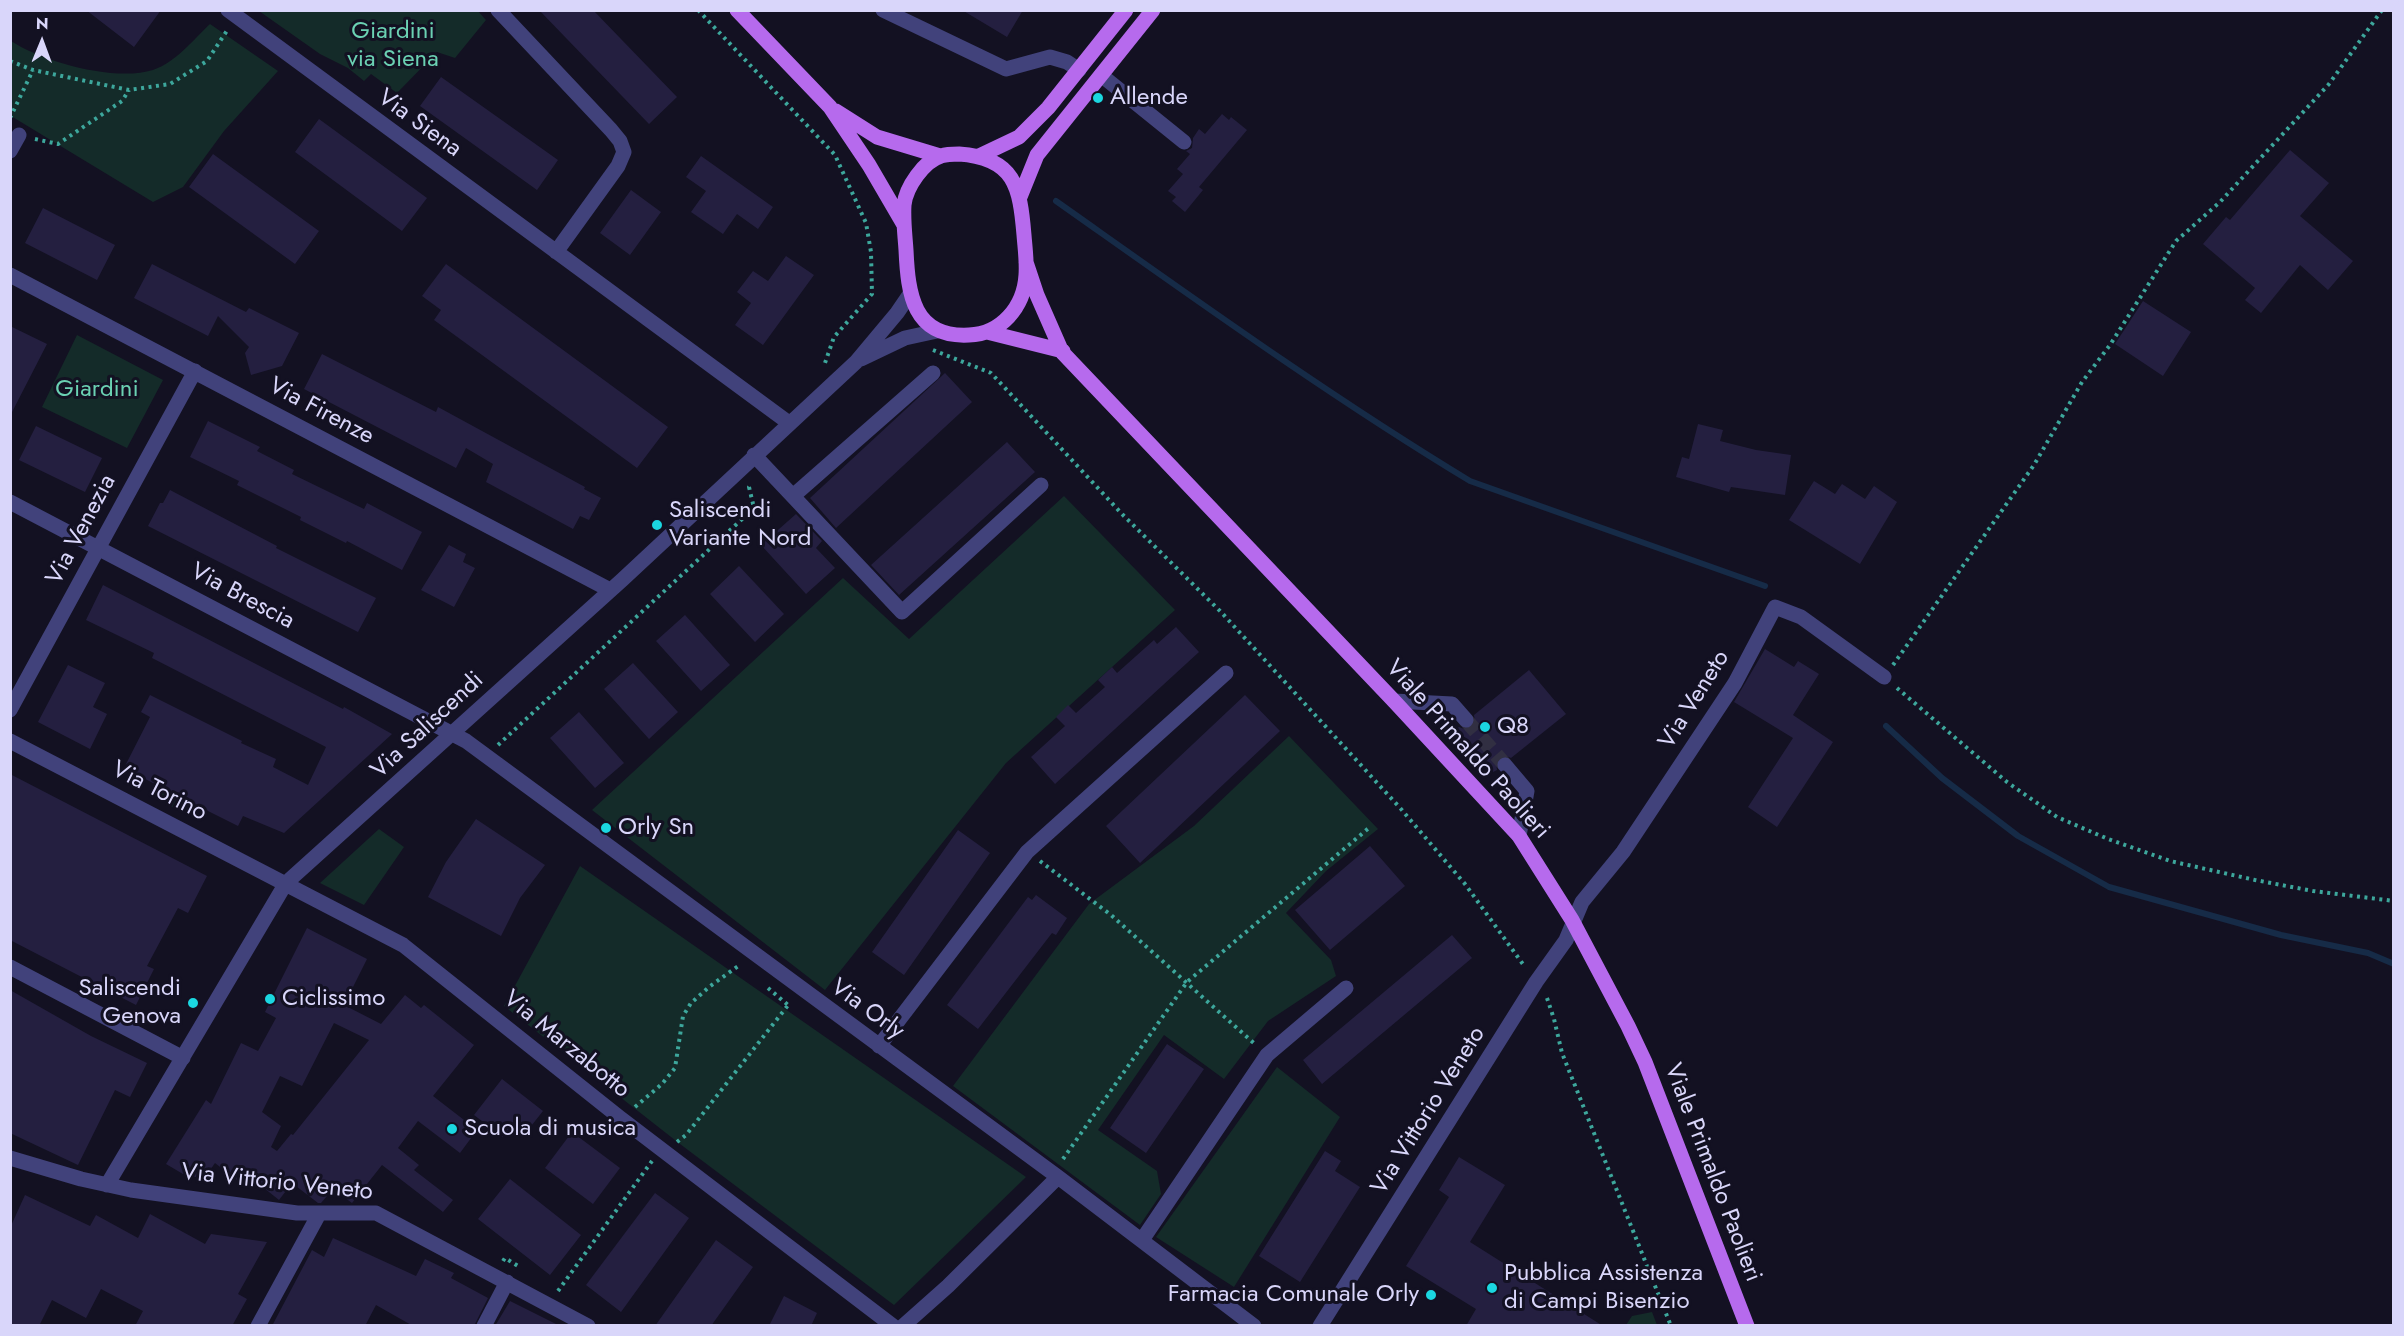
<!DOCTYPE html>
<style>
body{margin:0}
#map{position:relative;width:2404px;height:1336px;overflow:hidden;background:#131122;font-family:Jost,sans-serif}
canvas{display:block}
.frame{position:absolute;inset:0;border:12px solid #d9d6fa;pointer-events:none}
.north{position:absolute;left:12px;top:12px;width:60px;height:60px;-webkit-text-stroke:4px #131122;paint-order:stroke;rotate:1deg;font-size:16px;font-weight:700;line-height:24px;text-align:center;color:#d9d6fa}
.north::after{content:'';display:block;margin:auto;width:21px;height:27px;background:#d9d6fa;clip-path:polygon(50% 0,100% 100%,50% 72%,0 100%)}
</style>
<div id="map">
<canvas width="2404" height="1336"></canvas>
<div class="frame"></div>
<div class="north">N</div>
</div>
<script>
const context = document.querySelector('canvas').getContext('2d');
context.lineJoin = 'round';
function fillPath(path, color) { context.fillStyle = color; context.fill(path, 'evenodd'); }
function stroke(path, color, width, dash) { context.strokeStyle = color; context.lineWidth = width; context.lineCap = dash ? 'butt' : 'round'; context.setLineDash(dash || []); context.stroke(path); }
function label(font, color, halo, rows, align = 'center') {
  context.font = font + ' Jost,sans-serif'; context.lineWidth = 6; context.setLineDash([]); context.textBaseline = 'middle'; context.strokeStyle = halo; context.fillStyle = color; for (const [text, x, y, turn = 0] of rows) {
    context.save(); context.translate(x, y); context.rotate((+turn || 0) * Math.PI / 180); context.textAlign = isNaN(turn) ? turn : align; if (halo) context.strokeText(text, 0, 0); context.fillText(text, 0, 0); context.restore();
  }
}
fillPath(new Path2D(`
 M477,10L486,20L455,58L437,52L397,93L371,74L364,81L348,68L320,54L259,11Z
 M210,24L278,71L224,131L183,187L153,202L11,116V41C43,62 115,82 153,70C176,62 193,40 210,24Z
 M77,335L163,380L127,448L42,407Z
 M1064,496L1175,610L1006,763L825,990L592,810L843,578L909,639Z
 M1289,736L1378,829L1326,871L1286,913L1331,960L1336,976L1268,1021L1224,1079L1164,1035L1098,1130L1157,1171L1161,1194L1140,1225L953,1086L1089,904L1194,826Z
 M153,785L179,800L174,808L149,794Z
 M379,829L404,847L364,905L320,883Z
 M580,866L1026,1177L894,1305L680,1144L504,1006Z
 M1277,1067L1340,1117L1234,1287L1156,1237Z
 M1652,1312L1657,1325H1626L1632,1316Z`), '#142b29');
stroke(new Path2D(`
 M1056,201C1192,297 1328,395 1470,481L1765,586
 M1886,726L1942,778L2018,836L2109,887L2281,935L2368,953L2394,964`), '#162b47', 6);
fillPath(new Path2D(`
 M86,10H161L134,47Z
 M539,10H593L677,97L649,124Z
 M962,10H1023L1007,37Z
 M441,77L558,160L537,190L420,106Z
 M1222,114L1229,120L1231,117L1247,130L1199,187L1203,190L1185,212L1172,201L1176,197L1168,191L1183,174L1177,169L1190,154L1186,151L1192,148L1193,138L1199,129L1205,134Z
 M319,119L427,198L402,231L295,152Z
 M2290,150L2329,183L2300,216L2353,261L2328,290L2300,265L2261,313L2245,300L2255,288L2203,244L2226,217L2230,220Z
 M213,154L319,231L295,264L189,187Z
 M701,156L773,207L758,229L737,214L723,234L691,212L706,191L686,177Z
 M631,190L661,212L630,255L600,233Z
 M43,208L115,245L97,280L25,243Z
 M786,256L814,275L763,345L735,325L751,303L737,292L753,271L768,281Z
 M152,264L246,312L249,308L299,333L282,366L251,375L245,353L249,347L218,316L208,336L134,298Z
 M446,264L668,427L637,468L434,320L441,310L422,296Z
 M2143,301L2191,332L2163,376L2115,344Z
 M10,326L47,344L10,416Z
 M322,354L436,412L438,407L585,487L584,489L601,498L589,520L580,516L573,529L486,482L493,464L466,448L456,468L304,389Z
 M945,373L972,402L836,528L810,498Z
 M208,421L260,447L257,451L294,470L292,474L364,509L367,503L422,532L402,570L347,541L346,543L300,520L301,517L237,485L239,481L190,457Z
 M1698,424L1723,430L1720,441L1756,450L1791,455L1785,495L1731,487L1729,492L1676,477L1682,457L1689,459Z
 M36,426L102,458L85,492L19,460Z
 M1007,442L1035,472L899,595L871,565Z
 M1814,481L1835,494L1842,484L1865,499L1874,486L1897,502L1860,564L1789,520Z
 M170,490L277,546L276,548L376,598L358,632L148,526L160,503H163Z
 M796,514L822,541L816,548L835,568L806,594L761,545Z
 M449,545L466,554L463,562L475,568L454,607L421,590Z
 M739,566L784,614L755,642L710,594Z
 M103,585L343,709L344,707L392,734L284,833L243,816L238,826L182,798L124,768L150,717L141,712L150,695L242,741L241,743L276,759L273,767L308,785L326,747L152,658L154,653L86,620Z
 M685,615L730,665L701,691L656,641Z
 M1176,627L1199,652L1055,784L1031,757L1065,726L1056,717L1068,705L1076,713L1105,687L1098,680L1112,667L1117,673L1154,640L1157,644Z
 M1765,649L1794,667L1798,661L1819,674L1793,715L1833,742L1777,827L1748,807L1793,738L1734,702Z
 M633,663L678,712L649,739L604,689Z
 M68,665L105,683L93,707L107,714L90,749L38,722Z
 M1529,670L1566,714L1511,758L1504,755L1499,757L1496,762L1497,770L1493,772L1457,728L1459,727L1467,730L1472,728L1475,723L1474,715Z
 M1245,695L1280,731L1140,863L1106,826Z
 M579,712L624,763L595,788L550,738Z
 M10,774L207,876L188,913L178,908L147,966L154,969L136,1005L10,940Z
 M476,819L545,865L520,898L501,936L428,897L446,862Z
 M958,830L990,853L904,975L872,952Z
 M1370,846L1405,886L1330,950L1295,910Z
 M1036,895L1067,918L1056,935L1052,933L978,1029L947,1005L1028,897L1032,900Z
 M307,928L367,959L344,1005L381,1024L405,995L421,1008L424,1005L474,1045L433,1096L477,1130L460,1153L418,1121L398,1148L419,1165L414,1170L453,1200L443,1212L382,1165L352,1203L333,1189L321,1203H318L292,1183L279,1200L254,1180L247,1188L215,1163L204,1179L183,1174L166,1164L206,1100L211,1104L241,1043L258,1051L276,1018L265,1012ZM334,1023L369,1040L293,1135L291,1134L277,1151L271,1147L281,1126L262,1112L280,1076L302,1086Z
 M1452,935L1472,958L1322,1084L1303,1060Z
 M10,990L91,1036L147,1063L130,1097L115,1090L78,1165L10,1133Z
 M1167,1044L1204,1069L1146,1153L1110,1128Z
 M502,1079L543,1111L524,1135L511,1126L503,1137L474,1115Z
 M572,1132L620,1168L593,1204L545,1168Z
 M1325,1151L1341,1161L1335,1171L1360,1187L1300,1282L1259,1256Z
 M1459,1157L1505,1185L1470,1242L1603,1326H1466L1476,1309L1406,1266L1449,1197L1439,1190Z
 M510,1179L581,1235L550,1275L478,1219Z
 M655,1193L689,1218L621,1312L586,1285Z
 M25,1195L90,1226L96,1215L138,1238L150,1214L205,1244L211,1234L267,1242L238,1294L247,1299L232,1326H135L143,1311L101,1289L86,1318L52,1300L39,1326H10V1228Z
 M333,1238L416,1276L425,1259L454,1273L451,1278L488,1298L474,1326H413L376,1305L365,1326H272L312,1250L324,1257Z
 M716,1240L753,1267L711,1326H655Z
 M784,1296L817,1313L811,1326H769Z
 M510,1301L560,1326H495Z`), '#241f40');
stroke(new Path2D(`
 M1466,720L1505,765`), '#312f42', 15, [15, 8]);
stroke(new Path2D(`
 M698,10L835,155L866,223L871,252L872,294L834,337L825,363
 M10,61L33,70L129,90L170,84L207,61L228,29
 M10,118L33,70
 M35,139L58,144L122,101L129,90
 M933,350L991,373L1123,515L1221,612L1401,809L1465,884L1525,967
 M1893,665L2034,465L2082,382L2110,345L2176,241L2220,202L2329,84L2382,10
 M1897,688L2007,782L2057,817L2108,839L2170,861L2255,880L2313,891L2394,901
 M498,745L754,508L749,487L751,485
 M1040,861L1111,915L1256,1045
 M768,988L788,1005
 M1547,998L1554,1019L1562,1053L1671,1326
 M635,1107L662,1084L675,1068L683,1016L691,1003L709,987L741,964
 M677,1142L686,1135L789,1004
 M1063,1159L1187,982L1370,827
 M503,1261L505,1258L518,1266
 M558,1291L652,1161`), '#3da79c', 4, [3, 4.5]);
stroke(new Path2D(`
 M228,10L789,423
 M498,10L611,130L620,141L624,152L618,166L556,252
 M883,10L1006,69L1050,57L1067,62L1079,70
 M1101,75L1184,142
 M10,151L19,135
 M10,275L610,590
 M861,359L905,338L937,331
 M754,455L902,612L1041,485
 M793,496L933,373
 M10,502L466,741L1058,1177L1254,1326
 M1394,701L1452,704L1466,720
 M10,710L195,371
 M10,741L403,945L619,1117L893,1326
 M1505,765L1527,791L1519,836
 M10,967L183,1058
 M879,1046L1027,852L1226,673
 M10,1158L81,1179L131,1190L297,1213H376L588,1326
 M107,1185L286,883L622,580L856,362L897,313L910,294
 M1142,1240L1267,1055L1346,988
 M258,1326L319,1214
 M484,1326L507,1282
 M903,1326L948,1286L1058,1177
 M1320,1326L1536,982L1566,940L1582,902L1623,852L1735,683L1775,607L1801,617L1884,677`), '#41427b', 15);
stroke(new Path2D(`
 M737,10L830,107L869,165L904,225
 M836,111L877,137L940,156
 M959,154C1015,158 1020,187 1024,235C1025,248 1027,262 1026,275C1024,307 1001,334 969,335C913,338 908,294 906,250C905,235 903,220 904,205C906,187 924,161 941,156C947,154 953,154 959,154Z
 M979,156L1019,137L1048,108L1126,10
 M1020,197L1037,155L1153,10
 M1026,262L1037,295L1062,352L1394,701L1519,836L1572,920L1628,1026L1645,1062L1747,1326
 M987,332L1063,351`), '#b66aed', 15);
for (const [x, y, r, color] of [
 [1098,98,6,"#1bd7e1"],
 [657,525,6,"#1bd7e1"],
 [1485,727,6,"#1bd7e1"],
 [606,828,6,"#1bd7e1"],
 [270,999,6,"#1bd7e1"],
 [193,1003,6,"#1bd7e1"],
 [452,1129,6,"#1bd7e1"],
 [1492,1288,6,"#1bd7e1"],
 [1431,1295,6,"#1bd7e1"]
]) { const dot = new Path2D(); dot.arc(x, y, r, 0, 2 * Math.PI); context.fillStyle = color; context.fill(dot); stroke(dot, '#131122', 2); }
label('24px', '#6bd1b3', '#131122', [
 ["Giardini",393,32],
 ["via Siena",393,60],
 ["Giardini",97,390]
]);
label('24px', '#d9d6fa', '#131122', [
 ["Allende",1110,98],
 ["Saliscendi",669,511],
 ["Variante Nord",669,539],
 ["Q8",1497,727],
 ["Orly Sn",618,828],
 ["Saliscendi",181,989,"right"],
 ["Genova",181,1017,"right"],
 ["Ciclissimo",282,999],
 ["Scuola di musica",464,1129],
 ["Pubblica Assistenza",1504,1274],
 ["di Campi Bisenzio",1504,1302],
 ["Farmacia Comunale Orly",1419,1295,"right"]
], 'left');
label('24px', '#d9d6fa', '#131122', [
 ["Via Siena",419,124,36],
 ["Via Firenze",321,412,28],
 ["Via Venezia",82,530,-62],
 ["Via Brescia",242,597,28],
 ["Via Veneto",1695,700,-58],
 ["Via Saliscendi",428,726,-43],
 ["Viale Primaldo Paolieri",1467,750,48],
 ["Via Torino",159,792,27],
 ["Via Orly",867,1010,36],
 ["Via Marzabotto",566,1045,39],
 ["Via Vittorio Veneto",1429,1111,-58],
 ["Viale Primaldo Paolieri",1712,1173,69],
 ["Via Vittorio Veneto",277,1183,6]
]);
</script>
